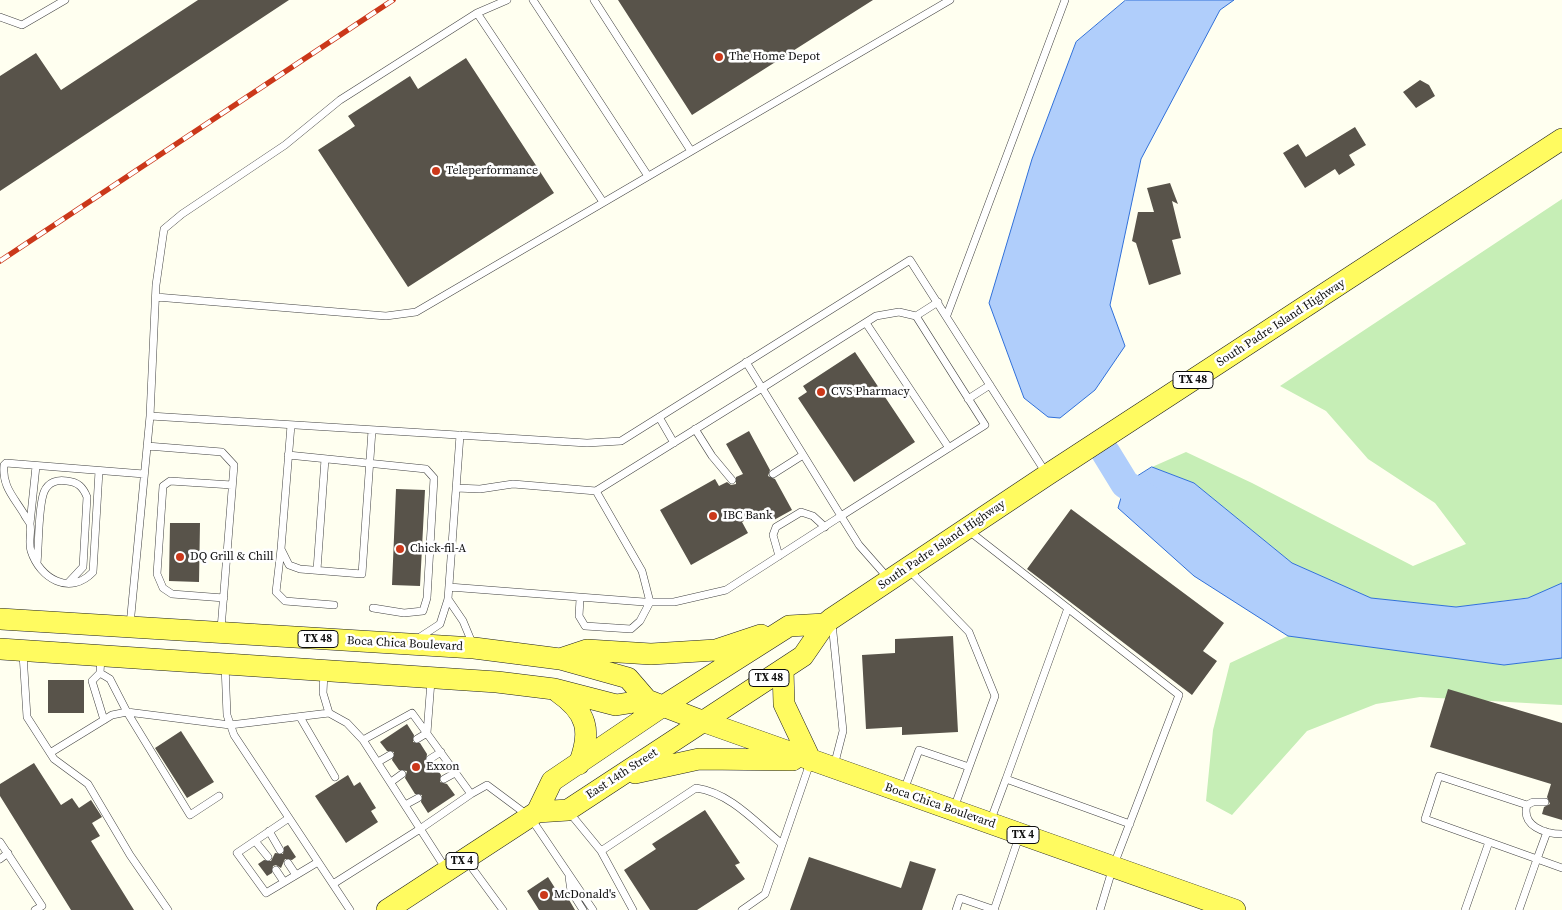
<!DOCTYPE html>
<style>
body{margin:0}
canvas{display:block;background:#fffff0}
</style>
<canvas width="1562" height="910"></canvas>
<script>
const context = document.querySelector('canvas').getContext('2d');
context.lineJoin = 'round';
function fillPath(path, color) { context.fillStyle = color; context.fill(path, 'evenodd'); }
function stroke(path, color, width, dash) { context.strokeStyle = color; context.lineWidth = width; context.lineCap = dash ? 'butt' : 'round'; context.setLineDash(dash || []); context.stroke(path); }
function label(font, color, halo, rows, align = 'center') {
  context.font = font + ' "Source Serif 4",serif'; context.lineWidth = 5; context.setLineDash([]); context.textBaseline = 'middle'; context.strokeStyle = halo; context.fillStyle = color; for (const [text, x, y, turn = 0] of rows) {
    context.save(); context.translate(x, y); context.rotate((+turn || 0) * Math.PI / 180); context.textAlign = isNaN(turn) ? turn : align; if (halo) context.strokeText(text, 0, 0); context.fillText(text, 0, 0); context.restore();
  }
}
fillPath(new Path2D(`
 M1562,199V583L1532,597L1456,607L1371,598L1292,563L1194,483L1152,467L1186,452L1252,483L1413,566L1466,544L1435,503L1368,459L1326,411L1280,386Z
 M1288,636L1504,665L1562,658V705L1420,697L1376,704L1307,731L1232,815L1206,801L1213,730L1230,663Z`), '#c6eeb6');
const water = new Path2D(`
 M1126,0H1234L1220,10L1141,159L1110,305L1125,346L1095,390L1060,418L1048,417L1024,398L989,303L1032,159L1076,42Z
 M1152,467L1194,483L1292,563L1371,598L1456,607L1528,598L1562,583V658L1504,665L1288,636L1194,576L1118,508L1125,484Z`);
fillPath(water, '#b0cefb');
stroke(water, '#3070d9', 1);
stroke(new Path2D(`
 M1106,453L1125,484L1158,506`), '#b0cefb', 29);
fillPath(new Path2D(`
 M198,0H289L0,191V76L36,53L61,90Z
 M618,0H873L692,115Z
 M466,58L554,193L408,287L318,150L355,126L348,116L410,76L418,89Z
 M1420,80L1429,85L1435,96L1416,108L1403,92Z
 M1355,127L1366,145L1349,155L1355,165L1339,175L1335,169L1305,188L1283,153L1298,144L1306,157Z
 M1170,183L1178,204L1172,201L1181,238L1172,240L1181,274L1149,285L1136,243L1132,241L1138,212H1154L1147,188Z
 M855,352L915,442L854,482L798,398L807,392L803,386Z
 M749,431L770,470L768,476L775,479L792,510L772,521L765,509L742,522L748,533L691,565L660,510L715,479L719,486L727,482L731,485L736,484V477L743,474L726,444Z
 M396,489L425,490L420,586L392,585Z
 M1071,509L1224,623L1203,651L1217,661L1192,695L1027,569Z
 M170,523H200L199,582L169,581Z
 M953,636L958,732L902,735V727L866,729L862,655L895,653V639Z
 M48,680H84V713H48Z
 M1448,689L1562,723V820L1542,814L1544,807L1550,804L1547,797L1551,784L1430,747Z
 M407,724L414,735L413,742L420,743L427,754L426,762L433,763L441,775L440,782L447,784L455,795L428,813L421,802L422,795L415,794L405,778L407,771L399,770L392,760L394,752L387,751L380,742Z
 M181,731L214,782L187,798L155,748Z
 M34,763L61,805L72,798L79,808L91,800L102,817L92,823L100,836L91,841L134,910H71L0,796V784Z
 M348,775L354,786L360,782L376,808L371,811L378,822L346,843L315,796Z
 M705,810L740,863L735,865L745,879L697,910H650L624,870L656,849L652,844Z
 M288,845L296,857L292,860L285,859L281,868L276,865L273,866L272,873L267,876L258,864L264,860L271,861L275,853L283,854L284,847Z
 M809,857L901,888L910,861L936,869L922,910H790Z
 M548,877L560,896L565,893L575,910H539L527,891Z`), '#58534a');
const lane = new Path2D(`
 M533,0L648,176
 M594,0L691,151
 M477,13L603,202
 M0,17L22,25L65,0
 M156,297L386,316L416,312L950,0
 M947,315L1065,0
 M916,316L938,302
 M866,323L949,448
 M968,399L990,385
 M150,416L156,285L164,229L182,214L285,145L340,100L477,13L507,0
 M659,417L674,443
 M291,425L281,549L289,565L300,569L362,574L372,430
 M695,429L712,456L732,480
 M147,446L222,452L234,465L221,629
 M288,455L426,469L434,478L427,598L423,611L404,613L373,608
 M99,471L93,572C70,596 40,579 31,551C28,542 32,532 30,524C29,521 25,517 24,514C13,496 2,486 4,465L6,463L144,474
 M773,474L803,455
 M456,488L480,489L513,484L596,491L642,571L650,602L640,621L631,629L585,626L579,616L580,599
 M596,491L762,388L746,362
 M30,524L36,466
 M969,531L1179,695L1113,867L1100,910
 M281,549L276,592L285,601L334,605
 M779,556L773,535L776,527L801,512L813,516L825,527
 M37,563C39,545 38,507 44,492C48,482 58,479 67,481C78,482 83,487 87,497L83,567L69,582
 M317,570L325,459
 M909,570L969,632L995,696L954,808
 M449,587L644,602H674L726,590L841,516L762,388L876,316L899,312L916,316L985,425L841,516L859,545L888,578
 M224,598L172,594L163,588L157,574L163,486L170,481L232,485
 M448,599L463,621L473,645
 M832,623L843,731L834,766
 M130,625L150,416L587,443L621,441L910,260L1046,473
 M417,639L440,624L448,599L460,435
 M23,654L27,717L54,759L88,784L130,855L168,910
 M101,657L100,673L92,681L104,720
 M225,665L227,715L234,735L350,910
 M324,672L323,693L329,713L347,723L363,740L446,869
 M100,673L110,679L127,712L190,815L219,796
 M300,717L335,777
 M417,739L427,733L431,681
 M50,753L112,715L127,712L230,725L329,713
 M430,759L441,752
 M378,762L390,755
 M444,779L455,773
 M1006,779L1068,608
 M391,782L402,774
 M904,790L919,750L969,767
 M471,794L487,785L530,817L593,910
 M1545,802H1533L1527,805C1521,826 1545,834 1562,834
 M405,805L418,798
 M1527,805L1439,776L1425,819L1537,859L1547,832
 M569,812L601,851L696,788C731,793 756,823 782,844
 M289,818L237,853L266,893L318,862
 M990,822L1006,779L1130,824
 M269,831L280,850
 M255,841L268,857
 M0,842L42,906L35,910
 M601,851L633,910
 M0,859L8,853
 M467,861L503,910
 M288,863L296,875
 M276,870L284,882
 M569,877L571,891L583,910
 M333,884L420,829L471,794L412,713L363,740
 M742,910L765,894L810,763
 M956,910L960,898L995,910
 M994,910L1019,837
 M1465,910L1489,842
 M1519,910L1537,859L1562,868`);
const primary = new Path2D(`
 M0,619L474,648L560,659L628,678L647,700L702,721L1235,910
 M0,649L497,682L554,689L616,705L647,700
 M560,659L587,650L651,654L716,650L761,635
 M783,669L784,704L811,761
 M558,692C587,712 592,731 579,764
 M635,773L699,759L793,760
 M537,812L552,781L663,706L789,626L825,624
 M387,910L537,812L568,810L803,656L825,624L831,619L1047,475L1562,139`);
stroke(lane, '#424242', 8);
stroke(primary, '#202020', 22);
stroke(lane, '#fff', 7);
stroke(primary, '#fffb60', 21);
const rail = new Path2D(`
 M0,261L393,0`);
stroke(rail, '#cb381a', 5.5);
stroke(rail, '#fff', 4, [11]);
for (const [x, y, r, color] of [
 [719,57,5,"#cb381a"],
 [436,171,5,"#cb381a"],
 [821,392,5,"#cb381a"],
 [713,516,5,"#cb381a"],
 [400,549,5,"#cb381a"],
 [180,557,5,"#cb381a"],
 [416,767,5,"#cb381a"],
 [544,895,5,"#cb381a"]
]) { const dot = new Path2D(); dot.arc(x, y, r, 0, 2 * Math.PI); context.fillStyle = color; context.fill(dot); stroke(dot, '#fff', 2); }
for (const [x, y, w] of [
 [1193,380,40],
 [318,639,40],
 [769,678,40],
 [1023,835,32],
 [462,861,32]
]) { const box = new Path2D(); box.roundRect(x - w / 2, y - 8.5, w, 17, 4); context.fillStyle = '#fff'; context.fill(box); stroke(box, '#0f0f0f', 1); }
label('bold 11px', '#0f0f0f', null, [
 ["TX 48",1193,380],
 ["TX 48",318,639],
 ["TX 48",769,678],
 ["TX 4",1023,835],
 ["TX 4",462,861]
]);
label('12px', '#0f0f0f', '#fff', [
 ["The Home Depot",729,57],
 ["Teleperformance",446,171],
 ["CVS Pharmacy",831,392],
 ["IBC Bank",723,516],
 ["Chick-fil-A",410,549],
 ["DQ Grill & Chill",190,557],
 ["Exxon",426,767],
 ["McDonald's",554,895]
], 'left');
label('12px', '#0f0f0f', '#fff', [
 ["South Padre Island Highway",1281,323,-33],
 ["South Padre Island Highway",942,545,-34],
 ["Boca Chica Boulevard",405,644,3],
 ["East 14th Street",622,774,-33],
 ["Boca Chica Boulevard",940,806,19]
]);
</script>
